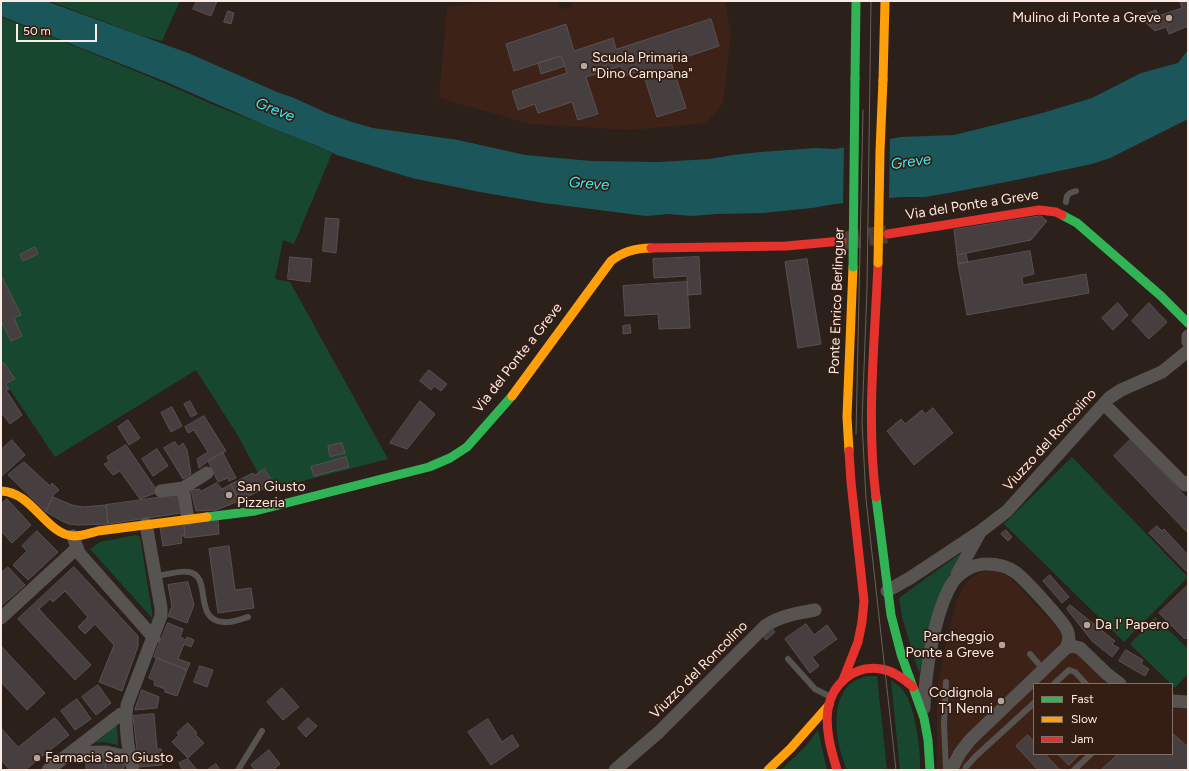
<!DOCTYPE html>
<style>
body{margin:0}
#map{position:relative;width:1189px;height:771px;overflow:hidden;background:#2c201b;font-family:Figtree,sans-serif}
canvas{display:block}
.frame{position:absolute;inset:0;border:2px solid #fcebe4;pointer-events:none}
.legend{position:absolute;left:1033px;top:683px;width:140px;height:72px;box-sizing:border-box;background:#341d13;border:1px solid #846f67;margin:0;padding:5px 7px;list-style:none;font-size:12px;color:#fcebe4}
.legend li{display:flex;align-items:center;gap:8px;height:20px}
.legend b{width:20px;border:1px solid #846f67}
.scale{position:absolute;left:16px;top:24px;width:81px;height:18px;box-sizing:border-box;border:2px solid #fcebe4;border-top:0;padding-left:5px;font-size:12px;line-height:14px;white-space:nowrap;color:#fcebe4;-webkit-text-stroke:3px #341d13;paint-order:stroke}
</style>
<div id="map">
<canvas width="1189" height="771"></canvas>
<div class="frame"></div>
<ul class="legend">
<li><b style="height:5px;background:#30b455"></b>Fast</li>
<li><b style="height:5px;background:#ff9f0a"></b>Slow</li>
<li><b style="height:5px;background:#e5322d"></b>Jam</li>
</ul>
<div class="scale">50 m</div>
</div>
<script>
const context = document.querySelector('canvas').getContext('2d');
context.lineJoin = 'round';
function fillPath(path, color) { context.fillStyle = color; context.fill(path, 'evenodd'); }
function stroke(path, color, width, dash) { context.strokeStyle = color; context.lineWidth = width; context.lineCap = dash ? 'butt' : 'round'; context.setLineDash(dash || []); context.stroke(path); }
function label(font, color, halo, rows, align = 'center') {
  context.font = font + ' Figtree,sans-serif'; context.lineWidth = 3.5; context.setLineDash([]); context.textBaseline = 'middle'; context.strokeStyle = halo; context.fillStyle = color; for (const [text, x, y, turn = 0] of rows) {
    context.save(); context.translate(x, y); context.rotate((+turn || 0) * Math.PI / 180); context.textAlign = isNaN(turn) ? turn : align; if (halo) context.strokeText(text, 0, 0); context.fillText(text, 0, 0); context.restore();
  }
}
fillPath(new Path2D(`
 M505,1H558L560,9L572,7L571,1H725L731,34L723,103L706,123L631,130L530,124L439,98L447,7Z
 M996,571L1010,577L1109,684H1034V754H1172V709H1188V770H937V690L943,655L957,599L966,582L981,572Z`), '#3d2217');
fillPath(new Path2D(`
 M49,1H180L162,41L142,36Z
 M1,17L82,49L164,83L209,103L314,145L332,153L294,244L283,240L275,279L290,282L388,459L264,491L261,486L271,480L266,469L258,473L237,434L196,370L55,457L7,385L15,379L4,363L1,364Z
 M1072,457L1188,577L1124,642L1004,524Z
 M136,535L140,537L153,619L90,549L100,542Z
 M961,553L942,589L931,626L919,673L902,617L899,598Z
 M1155,617L1188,649V674L1175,688L1130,644Z
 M868,676H877L887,770H847C837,747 829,706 848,686C853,680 861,678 868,676Z
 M891,680C894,683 898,685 901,688C915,702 921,750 920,770H900Z
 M116,726H117L118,745L104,742L97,743L96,742Z
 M818,730L827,770H781L806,746Z`), '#17482f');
fillPath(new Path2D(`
 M1,1H46L188,53L277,92L294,98L329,114L352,122L373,128L458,140L525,155L591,161L658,162L710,159L733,155L761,152L816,148L835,149L901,137L954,135L1039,114L1092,98L1141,73L1178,63L1188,50V119L1110,158L1092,164L1021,179L949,193L925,197H900L835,204L812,208L763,213L716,214L693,216L668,214L646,216L544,203L480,192L412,178L337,155L315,145L269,127L164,81L1,16Z`), '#1b575a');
fillPath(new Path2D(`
 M890,137L889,200L843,205L844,145Z`), '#2c201b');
const building = new Path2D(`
 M197,1H217L211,16L193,9Z
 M1181,1H1188V26L1169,34L1166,27L1155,31L1145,22L1150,19L1147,13L1156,10L1158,16L1182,8L1180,2Z
 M228,11L234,13L231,24L224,22Z
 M711,19L719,46L671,62L686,108L657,117L642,70L625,76L621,66L586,77L598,114L578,120L572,102L538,113L535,104L518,110L512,91L567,73L561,56L514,71L506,44L566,24L574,51L613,38L616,49Z
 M561,56L565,66L541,74L538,63Z
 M1041,216L1047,221L1031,240L957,255L954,230Z
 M326,218L339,219L336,253L323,251Z
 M35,247L38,254L23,261L20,255Z
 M1030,251L1034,274L1022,277L1023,285L1086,274L1089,293L967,315L958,264Z
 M966,254L968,262L958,264L957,255Z
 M290,257L312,259L310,282L288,279Z
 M699,257L701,294L688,295L687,276L654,278L653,259Z
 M807,259L821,344L798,348L785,262Z
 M2,277L21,315L14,318L22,336L11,341L1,321V278Z
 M687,282L690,328L659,329L658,314L625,316L623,286Z
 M1118,303L1128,315L1113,330L1102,318Z
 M1149,303L1167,322L1149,339L1132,321Z
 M630,325L631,333L623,334V326Z
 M4,363L15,379L6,384L9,389L6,390L22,415L10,424L1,412V365Z
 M429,370L447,384L441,391L434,386L431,390L420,381Z
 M190,401L197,414L191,417L184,404Z
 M420,401L435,414L407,449L390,443Z
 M172,407L182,426L171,432L161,413Z
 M933,408L953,433L914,465L887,431L901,419L905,424L922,410L925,414Z
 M204,416L226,451L208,461L199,468L197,459L208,452L194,430L188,433L185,427Z
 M128,420L140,438L129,445L118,427Z
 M1131,439L1188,499V533L1114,456Z
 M12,440L25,455L1,477V450Z
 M175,442L178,447L183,443L187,450L191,474L183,479L164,448Z
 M342,443L345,453L330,457L328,446Z
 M126,445L158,492L140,499L120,471L113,475L104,464L109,462L107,457Z
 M157,449L168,466L153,476L142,459Z
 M223,453L236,478L229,481L228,478L218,482L208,461Z
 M346,457L349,467L314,476L311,467Z
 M24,462L50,486L52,483L59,490L54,494L46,512L8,475Z
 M265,469L271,480L261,485L263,489L239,501L231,484L253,473L254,475Z
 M217,483L222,489L231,484L239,501L216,510L196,511L191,490L199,489L201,491Z
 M178,495L181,513L108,524L106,505Z
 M53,497L72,505L83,507L106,505L108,524L78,525L69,524L62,521L46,512Z
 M7,499L31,525L12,543L1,531V504Z
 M218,520L219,534L185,538L184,524Z
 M184,524L185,536H181L182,543L163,546L160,527Z
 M1157,526L1162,531L1164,529L1188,555V573L1149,533Z
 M1006,530L1012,537L1008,541L1001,534Z
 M37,531L58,552L28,580L13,565L27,551L22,546Z
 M229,546L235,590L251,588L254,608L218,613L209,549Z
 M8,567L25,585L1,606V573Z
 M74,567L138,636V646L122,691L99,682L114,645L95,624L85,634L78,627L88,617L65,591L53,602L50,599L39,609L91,665L75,680L18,619Z
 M1050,575L1069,597L1062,603L1043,581Z
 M188,582L194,605L187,623L168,616L172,606L168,585Z
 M1188,585V636L1185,639L1159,613Z
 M1070,605L1115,641L1112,644L1119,648L1112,657L1092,641L1067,609Z
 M168,623L183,629L180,637L186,640L187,637L194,640L191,647L184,644L178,659L190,663L187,670L154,657Z
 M806,624L814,635L827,625L837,639L812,657L819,666L810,673L785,639Z
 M770,626L775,632L766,640L761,633Z
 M1,646L45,693L27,710L1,682Z
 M1126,650L1143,660L1141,664L1149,669L1145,676L1119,661Z
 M157,658L187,670L177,696L165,692V689L154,685L155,681L149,678Z
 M200,666L213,670L207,687L194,682Z
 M98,685L111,703L96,715L82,697Z
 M282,688L299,707L283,720L267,702Z
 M142,690L159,697L157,708L135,710Z
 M77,699L91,719L75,730L61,711Z
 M154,714L157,749H161L162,765L139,767L133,716Z
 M55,718L69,735L25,770H10L1,760V728L18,747Z
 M308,718L317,726L306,737L298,728Z
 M488,719L502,742L512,735L519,746L491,765L468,732Z
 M188,723L197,733L195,734L204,743L188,758L172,742L179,735L177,733Z
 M1172,733L1188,747V770H1101L1118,754H1172Z
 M1028,735L1034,742V754H1045L1060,770H1038L1016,746Z
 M269,750L280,764L273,770H255L251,765Z
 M1058,754H1080L1069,765Z
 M106,757V763L104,770H86V758Z
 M106,757L125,762L123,770H104L106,763Z
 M188,759L197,770H180L182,769L179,763Z
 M216,764L220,770H207Z`);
fillPath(building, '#473e3f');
stroke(building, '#595053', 1);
stroke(new Path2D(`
 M842,241L888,234`), '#4b3e39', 18, [18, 9]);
stroke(new Path2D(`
 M1066,202L1067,196L1070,193L1076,191
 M156,576C165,575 181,570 189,572C213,576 192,621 224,622C232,623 241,619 248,617
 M1030,654L1043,669
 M788,659L815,689L829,696
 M1054,684L1069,670L1075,672L1086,684
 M238,770L262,731
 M946,770L944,724L946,682
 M965,770L966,767L976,756L1034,703
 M1074,770L1091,754`), '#565350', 6);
stroke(new Path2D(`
 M1188,336V342
 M1104,404L1185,485L1188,482
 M183,488L207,473
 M161,491L183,488L188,519
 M73,536L79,553L154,638
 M957,574L979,534
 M887,591L910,578L981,531L1007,511L1109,398L1121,390L1162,372L1188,351
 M1,618L77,548
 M1066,648L1072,646L1080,648L1107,674L1120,684
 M1172,701L1188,702
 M924,708C925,673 934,615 951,585C958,573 973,564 986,564C996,564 1007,566 1015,572C1024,578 1063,621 1067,630C1070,636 1069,642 1066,648L970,740L960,753L951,770
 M70,753L106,752L129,757
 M48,770L121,714L126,715
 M133,770C128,749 124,727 127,705L161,616V608L146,524
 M615,770L659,732L765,626C780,616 797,613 815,610`), '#565350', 13);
stroke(new Path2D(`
 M855,79L856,1
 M1062,215L1077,223L1161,296L1188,323
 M876,497L891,615L901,654L924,718L928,740L930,770
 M207,517L255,511L429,467L450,458L467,447L512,396`), '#30b455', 9);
stroke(new Path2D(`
 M883,80L885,1
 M512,396L611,261C622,252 636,248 651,248
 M849,451L847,417L853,267
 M1,491C33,492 46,535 74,536C82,536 90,533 98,531L207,517
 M768,770L791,748L829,705`), '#ff9f0a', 9);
stroke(new Path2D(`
 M888,234L1039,210L1056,212L1062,215
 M651,248L786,246L842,241
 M876,497C866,419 875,341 878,263
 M843,680L858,642L862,622L864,601L851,482L849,451
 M837,770C831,750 825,730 828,709C832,684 855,664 881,669C894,671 904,679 913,687`), '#e5322d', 9);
stroke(new Path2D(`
 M871,1L867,288L862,422L866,499L896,770
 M856,434L863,110`), '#67615c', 1);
stroke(new Path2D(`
 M853,267L855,79`), '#30b455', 9);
stroke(new Path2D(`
 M878,263L880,151L883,80`), '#ff9f0a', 9);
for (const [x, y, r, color] of [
 [1169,18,4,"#b3a49e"],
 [584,66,4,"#b3a49e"],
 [229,495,4,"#b3a49e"],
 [1087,625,4,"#b3a49e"],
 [1002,645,4,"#b3a49e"],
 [1001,701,4,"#b3a49e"],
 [37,758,4,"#b3a49e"]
]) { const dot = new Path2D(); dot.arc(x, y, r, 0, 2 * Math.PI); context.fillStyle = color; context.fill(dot); stroke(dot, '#341d13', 1.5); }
label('14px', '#fcebe4', '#341d13', [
 ["Mulino di Ponte a Greve",1161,18,"right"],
 ["Scuola Primaria",592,58],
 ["\"Dino Campana\"",592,74],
 ["San Giusto",237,487],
 ["Pizzeria",237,503],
 ["Da I' Papero",1095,625],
 ["Parcheggio",994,637,"right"],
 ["Ponte a Greve",994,653,"right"],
 ["Codignola",993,693,"right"],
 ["T1 Nenni",993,709,"right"],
 ["Farmacia San Giusto",45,758]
], 'left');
label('14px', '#fcebe4', '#341d13', [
 ["Via del Ponte a Greve",972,205,-9],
 ["Ponte Enrico Berlinguer",837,301,-88],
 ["Via del Ponte a Greve",518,358,-52],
 ["Viuzzo del Roncolino",1050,440,-48],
 ["Viuzzo del Roncolino",699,670,-45]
]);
label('italic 15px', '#38eef9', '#341d13', [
 ["Greve",275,110,22],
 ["Greve",911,162,-8],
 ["Greve",589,184,4]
]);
</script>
